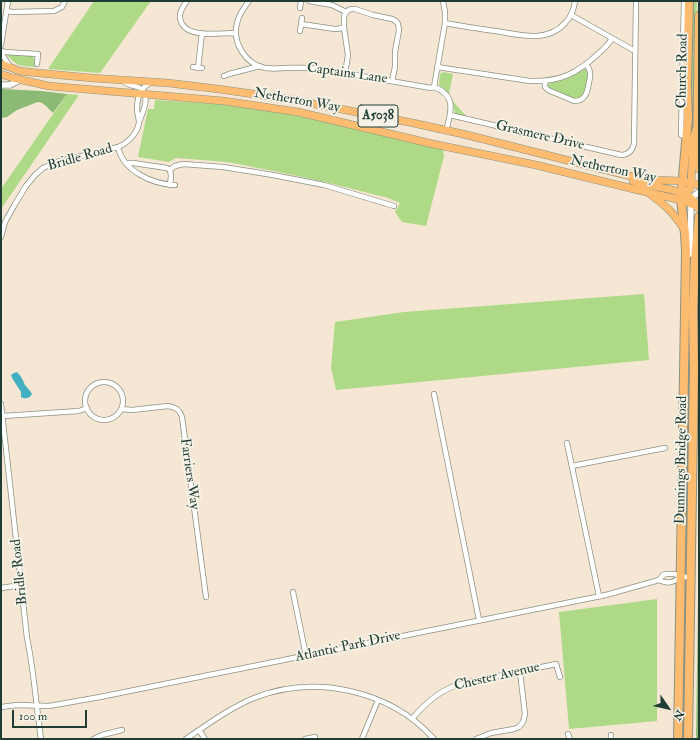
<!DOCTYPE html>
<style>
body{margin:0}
#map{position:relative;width:700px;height:740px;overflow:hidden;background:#f5e7d3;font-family:"IM FELL Double Pica",serif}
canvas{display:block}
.frame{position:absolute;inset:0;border:2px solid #1f3d34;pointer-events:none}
.north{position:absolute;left:648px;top:688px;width:40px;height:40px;-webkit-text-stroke:3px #f7f3e8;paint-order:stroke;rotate:124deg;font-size:11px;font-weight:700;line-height:16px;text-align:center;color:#1f3d34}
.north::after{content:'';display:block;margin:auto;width:14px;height:18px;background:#1f3d34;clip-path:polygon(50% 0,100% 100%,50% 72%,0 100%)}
.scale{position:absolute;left:12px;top:710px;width:75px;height:18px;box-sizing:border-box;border:2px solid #1f3d34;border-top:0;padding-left:5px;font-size:12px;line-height:14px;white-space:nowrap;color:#1f3d34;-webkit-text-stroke:3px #f7f3e8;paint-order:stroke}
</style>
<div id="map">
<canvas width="700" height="740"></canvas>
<div class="frame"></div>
<div class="north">N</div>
<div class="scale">100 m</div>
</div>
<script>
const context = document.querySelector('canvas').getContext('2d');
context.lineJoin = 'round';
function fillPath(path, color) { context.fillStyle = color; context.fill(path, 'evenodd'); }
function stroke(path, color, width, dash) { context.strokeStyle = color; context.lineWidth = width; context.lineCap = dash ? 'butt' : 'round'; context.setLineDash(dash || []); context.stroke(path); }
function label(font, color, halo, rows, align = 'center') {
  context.font = font + ' "IM FELL Double Pica",serif'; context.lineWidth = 3.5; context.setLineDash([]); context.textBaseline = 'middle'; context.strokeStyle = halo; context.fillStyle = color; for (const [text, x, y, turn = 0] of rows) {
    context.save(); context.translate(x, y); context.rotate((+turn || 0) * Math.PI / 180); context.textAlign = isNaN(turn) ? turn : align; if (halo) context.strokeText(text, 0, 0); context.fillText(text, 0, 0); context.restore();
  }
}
fillPath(new Path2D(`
 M94,1H151L100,73L48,69Z
 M692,1H697L696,51L691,57Z
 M696,53L695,109H690L691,59Z
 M6,54L32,56L35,59V67C19,66 17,66 6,54Z
 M585,69L589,73L585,92C583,97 579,99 575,99L547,88V84L567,79Z
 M443,72L453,74L449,94L439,85L440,74L442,73Z
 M67,94L79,95L1,209V189Z
 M155,100L216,104L275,111L349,127L443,149L444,156L426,226L402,222L395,212L400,203L388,198L325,182L279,172L227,162L176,158L169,162L138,157L148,109H154Z
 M452,100L467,117L457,115L455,113Z
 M644,294L649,360L336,390L331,368L335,322L404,312Z
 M657,599V721L569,729L559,612Z`), '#aeda87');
fillPath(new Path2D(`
 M2,89L41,91L67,94L53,113L46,106L42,103L39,102L35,103L17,110L7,117L1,118V90Z
 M699,530V739H696Z`), '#8aba74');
fillPath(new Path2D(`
 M17,372C21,376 23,380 25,385C27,388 30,390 32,394C30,398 27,399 23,398L21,397V392L12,378L11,375L14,373Z`), '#43b0c1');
const minor = new Path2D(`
 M187,1C182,8 177,15 182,24C190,38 221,33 236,33
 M249,1C244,8 239,14 237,23C232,42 245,64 265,68C272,69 280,68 287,68C299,67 310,68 321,69L431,88L434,87
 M309,1L332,5L346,12
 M443,1L445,12V23L434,87C457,95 451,113 446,131
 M684,1L681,135L686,137
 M300,8L301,1
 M7,11L12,12L54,11L62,7L65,1
 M571,15L635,51
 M445,23C462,26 479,29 496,31C519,35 548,43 565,23C571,17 574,9 575,1
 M301,24L335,29L344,28
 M300,31L302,18
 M1,45L8,1
 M1,51L5,52L38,54L37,64
 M1,53L11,68
 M193,67L202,68
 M437,67L530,81C560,82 576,74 598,54C603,49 609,45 612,38
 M198,68L202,33
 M345,73L348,55L344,28V16L347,11L351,9H355L373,15L392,19L396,21L398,24L399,30L395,52V67L392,81
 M224,76L229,74L260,66
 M122,80C124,82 127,84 130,85C134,86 137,86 140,88C151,96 143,112 139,122
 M545,81V87L548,90L574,101C586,101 587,92 589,83C589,80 591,76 590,73C590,70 588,67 586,64
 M450,115L621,155C628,155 632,151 634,144L636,1
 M118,147C123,171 152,184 175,185
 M126,163H133L167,168L170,170L171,176L170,185
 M170,170L175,166L183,164L223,167L273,175L324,185L394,206
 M1,237L5,222L15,204L26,186L35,175L43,168L57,162L118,147C128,143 138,133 139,122C139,118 137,113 137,109C137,98 140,88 150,83
 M85 401a19 19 0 1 1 38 0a19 19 0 1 1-38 0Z
 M434,394L479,620
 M1,404L27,638C34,671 36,705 41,739
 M121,409L132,410L168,406C176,407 180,410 182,417L206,597
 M3,416L79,411L87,408
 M567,443L599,596
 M572,466L665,448
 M659,580C668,584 672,583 681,577
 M1,588L21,585
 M293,592L306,656
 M1,707L17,705L49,706L100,697L606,595L659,580L663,575L666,574H675L681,577H690
 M412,719C425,703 440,690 460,684L556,664L560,677
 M199,730L205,739
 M568,734L570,739
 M611,735V739
 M94,739L102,735L122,730
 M186,739C208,724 230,708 254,698C315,674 390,690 434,739
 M305,739L315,737
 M362,739L378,700
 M476,739L491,733L514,729L519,727L523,722L525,714L520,672`);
const tertiary = new Path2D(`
 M1,85H10L20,80
 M690,254L691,204L694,196L699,192`);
const primary = new Path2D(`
 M1,64L20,71L28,72L92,78L168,83L218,89L289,99L413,123L463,134L630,176L656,180L682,181L699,185
 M1,74L13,78L49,86L224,101L298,112L433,144L536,165L646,192L681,200L699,207
 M633,181C652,189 690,186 698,208
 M651,195C666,205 674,214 684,229
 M683,197L688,192L691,186L693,140L696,130`);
const trunk = new Path2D(`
 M699,16L697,156L699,168
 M678,739L686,251L685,234L681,200L688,119L687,85L689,1
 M688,739L694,368L693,311L695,259L699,217`);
stroke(minor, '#8a9284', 6);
stroke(tertiary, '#8a9284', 7);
stroke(primary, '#8a9284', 8);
stroke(trunk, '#8a9284', 10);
stroke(minor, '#fff', 4.5);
stroke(tertiary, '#fff', 5.5);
stroke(primary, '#febc70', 7);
stroke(trunk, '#febc70', 8);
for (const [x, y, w] of [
 [378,116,40]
]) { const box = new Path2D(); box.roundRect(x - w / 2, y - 11, w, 22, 3); context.fillStyle = '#f7f3e8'; context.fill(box); stroke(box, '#1f3d34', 1); }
label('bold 13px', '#1f3d34', null, [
 ["A5038",378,116]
]);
label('14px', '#1f3d34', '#f7f3e8', [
 ["Church Road",683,71,-89],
 ["Captains Lane",347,74,8],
 ["Netherton Way",297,101,10],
 ["Grasmere Drive",540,136,13],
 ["Bridle Road",80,158,-16],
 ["Netherton Way",613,170,12],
 ["Dunnings Bridge Road",682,460,-89],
 ["Farriers Way",189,474,82],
 ["Bridle Road",20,572,-96],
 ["Atlantic Park Drive",348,647,-12],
 ["Chester Avenue",497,677,-13]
]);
</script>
